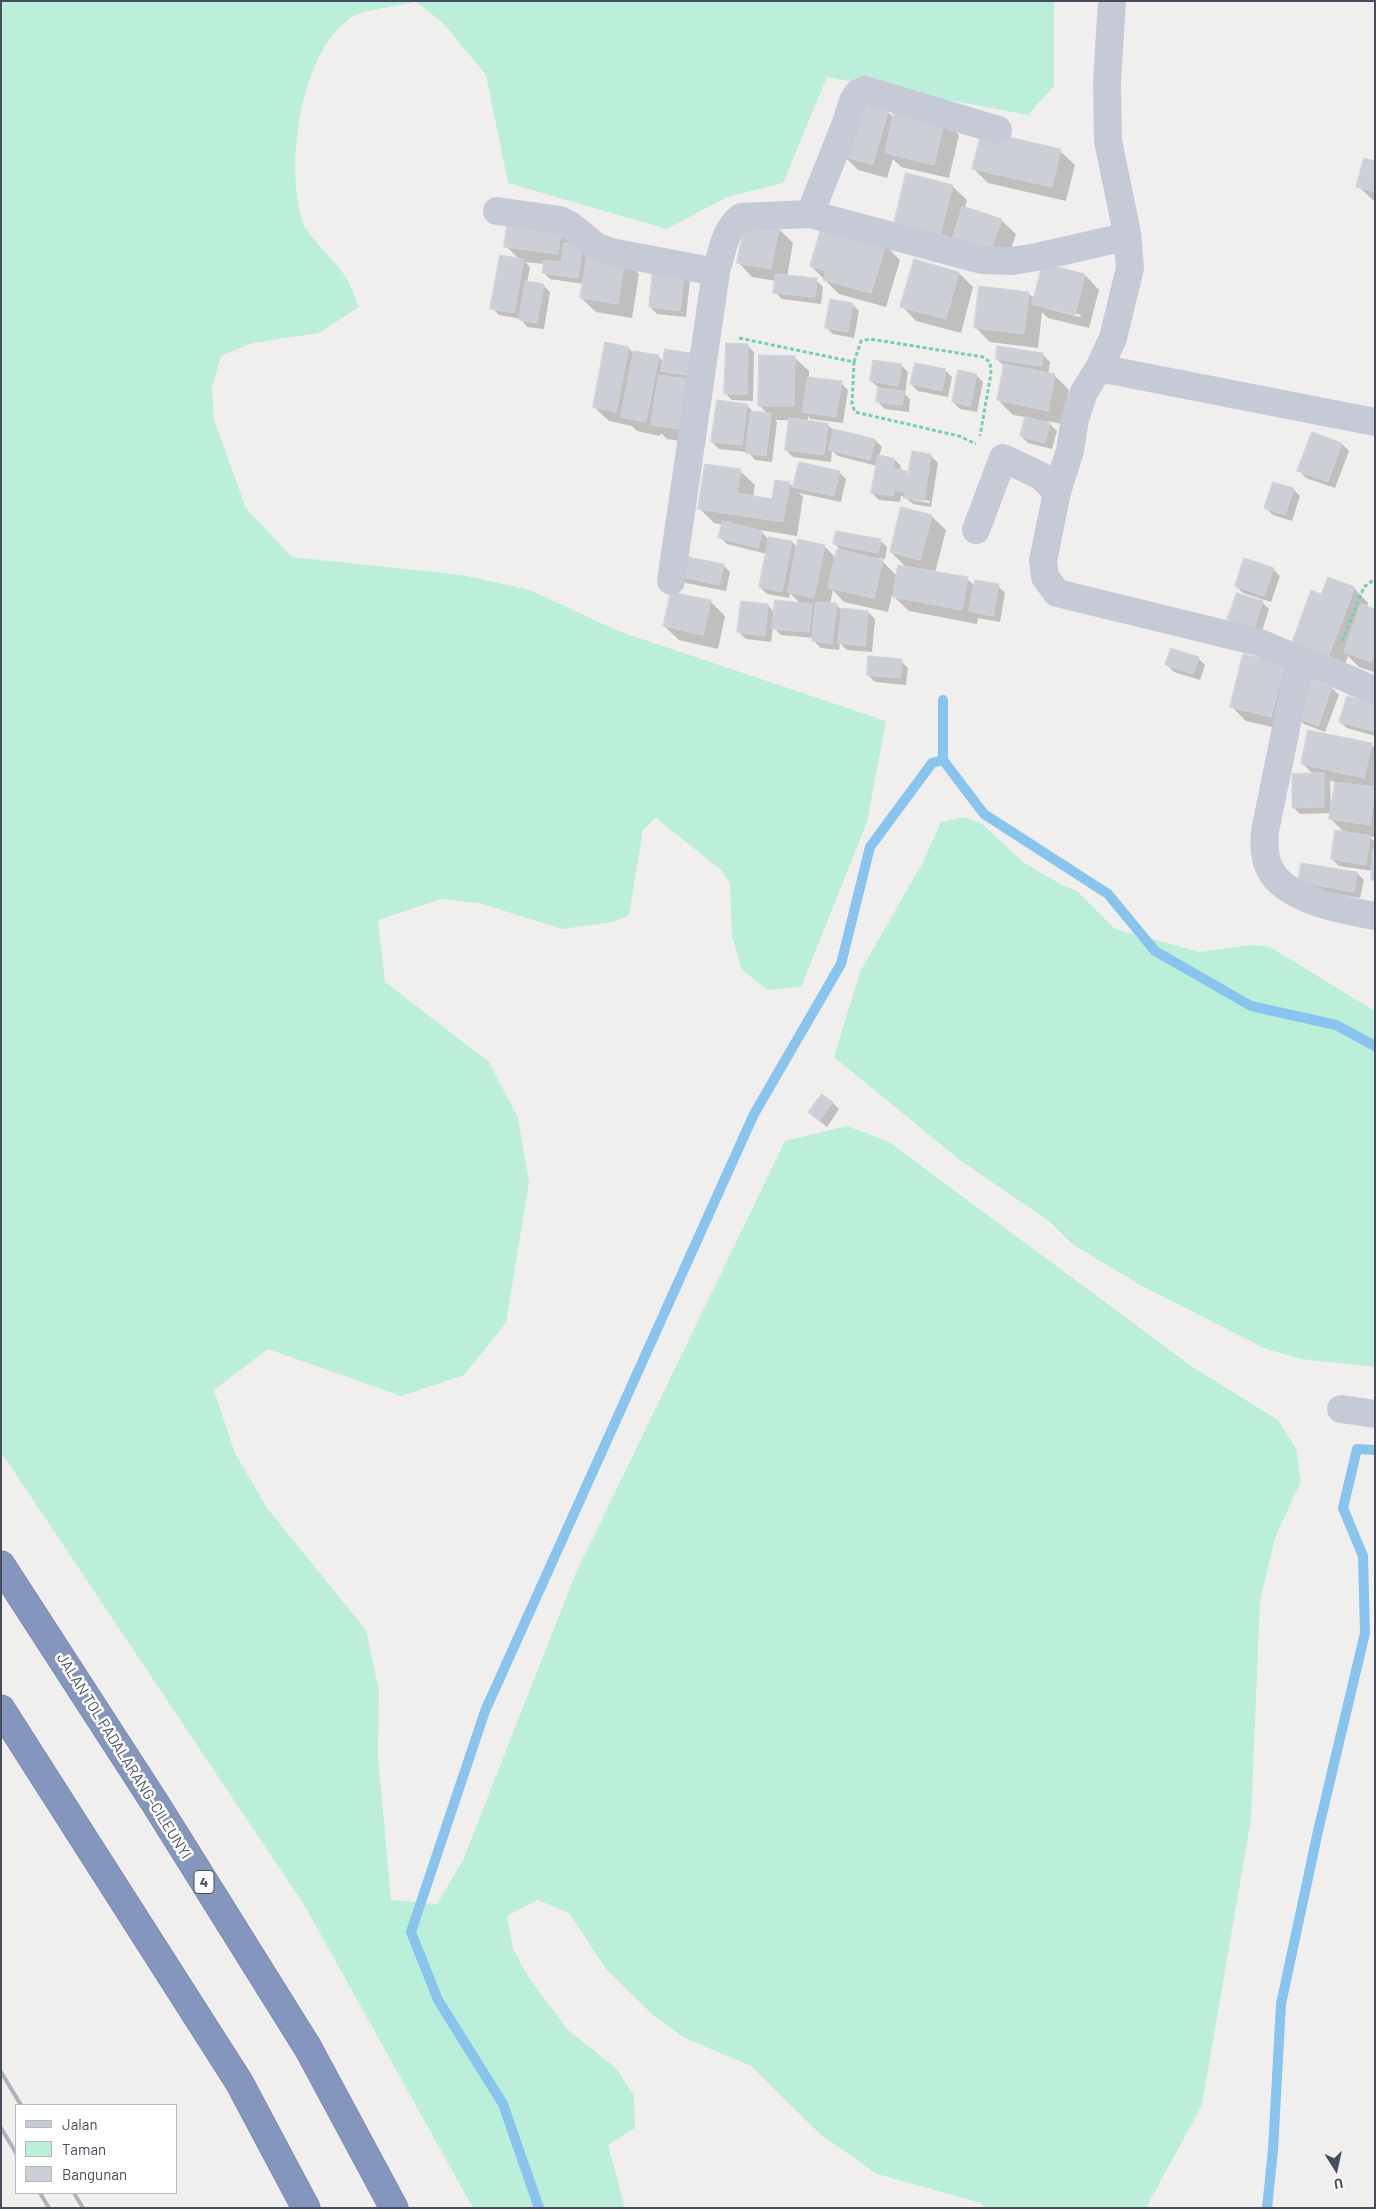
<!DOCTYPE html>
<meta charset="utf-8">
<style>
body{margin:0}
#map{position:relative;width:1376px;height:2209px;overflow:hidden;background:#f1efee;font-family:Barlow,sans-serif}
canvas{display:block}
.frame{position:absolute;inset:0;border:2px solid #464d5c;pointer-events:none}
.legend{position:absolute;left:15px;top:2104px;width:162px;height:90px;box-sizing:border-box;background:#fff;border:1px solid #b5b8be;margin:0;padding:6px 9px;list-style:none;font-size:15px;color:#464d5c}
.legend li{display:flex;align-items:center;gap:10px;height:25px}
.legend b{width:25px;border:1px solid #b5b8be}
.north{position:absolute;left:1311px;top:2144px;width:50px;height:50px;-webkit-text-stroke:4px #fff;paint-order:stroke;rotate:170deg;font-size:14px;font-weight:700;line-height:20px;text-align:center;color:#464d5c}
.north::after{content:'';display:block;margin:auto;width:18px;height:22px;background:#464d5c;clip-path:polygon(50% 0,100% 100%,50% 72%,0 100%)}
</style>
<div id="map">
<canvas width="1376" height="2209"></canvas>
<div class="frame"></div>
<ul class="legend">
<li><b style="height:6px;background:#c5cad6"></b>Jalan</li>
<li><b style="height:14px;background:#bcefda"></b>Taman</li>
<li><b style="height:14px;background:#cdcfd6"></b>Bangunan</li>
</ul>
<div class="north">U</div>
</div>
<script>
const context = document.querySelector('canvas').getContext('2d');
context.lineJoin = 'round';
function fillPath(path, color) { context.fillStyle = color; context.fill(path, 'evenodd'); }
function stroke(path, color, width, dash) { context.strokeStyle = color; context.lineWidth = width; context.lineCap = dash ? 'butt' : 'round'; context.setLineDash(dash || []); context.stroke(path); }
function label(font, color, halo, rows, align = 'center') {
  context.font = font + ' Barlow,sans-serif'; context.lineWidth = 5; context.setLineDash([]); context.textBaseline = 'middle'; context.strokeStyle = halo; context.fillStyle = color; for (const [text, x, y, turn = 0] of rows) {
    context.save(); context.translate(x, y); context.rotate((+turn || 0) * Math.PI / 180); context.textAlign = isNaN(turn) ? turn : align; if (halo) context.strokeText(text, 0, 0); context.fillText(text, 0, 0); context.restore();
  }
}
fillPath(new Path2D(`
 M1,1H1054V86L1028,115L827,77L783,183L727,197L667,229L508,183L486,75L442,22L416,2C403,5 358,11 350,18C299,56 285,165 303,223C307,236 337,262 345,276C351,285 355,297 359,307L319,333L252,343L221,356L212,387L214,420L246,508L292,557L462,575L530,590L618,631L886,721L867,822L801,987L768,990L742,970L732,937L730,884L721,870L656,818L643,830L629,915L614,922L562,929L479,903L441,899L378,920L385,982L489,1062L518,1118L529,1182L506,1323L464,1375L401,1396L268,1349L214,1390L235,1453L267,1508L366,1630L379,1691L378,1755L391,1900L437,1904L463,1860L575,1575L785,1141L847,1126L889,1142L1194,1368L1278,1420L1296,1449L1301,1481L1275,1538L1260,1601L1251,1819L1202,2105L1146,2208H985L981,2203L877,2174L820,2134L751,2066L685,2038L654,2016L606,1969L569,1913L538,1900L507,1916L513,1949L529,1978L568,2030L617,2069L634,2096L635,2128L608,2145L625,2208H473L306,1908L1,1452Z
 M965,817L981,823L1023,862L1062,885L1077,891L1115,929L1200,952L1253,945L1270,947L1375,1011V1367L1301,1359L1266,1349L1142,1286L1072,1244L1049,1221L961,1161L834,1057L860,972L923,862L941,822Z`), '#bcefda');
fillPath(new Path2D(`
 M887,111L894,118L944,121L959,135L949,178L901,167L893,159L887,178L858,170L844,156Z
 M1060,151L1075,165L1066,201L988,183L974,169Z
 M1375,162V202L1358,186Z
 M952,186L967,200L965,208L1001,220L1016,234L1005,266L895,223Z
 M561,226L624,260L639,274L632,318L596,312L581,298L584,284L550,279L543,272L544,264L525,262L530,267L527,283L543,285L550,292L544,329L527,327L521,319L499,315L492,308L519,259L506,246Z
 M779,229L793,243L787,277L816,280L823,287L821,304L782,299L775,292L776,281L752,277L738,262Z
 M885,245L900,260L886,307L839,294L811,266Z
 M1044,264L1085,275L1099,290L1089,328L1048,318L1042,312L1038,348L990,342L975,327L1028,293L1035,299ZM1049,307L1081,315L1080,317L1049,309Z
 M654,270L690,280L686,317L657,314L650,307Z
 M959,273L973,287L961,333L916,321L902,306Z
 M852,304L859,311L854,338L833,334L826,327Z
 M747,345L754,352L753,401L732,400L725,393Z
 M628,348L635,354L658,356L664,362L697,355L701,444L667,439L661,433L660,436L637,431L632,426L609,421L594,407Z
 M999,348L1043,355L1050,362L1048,374L1054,375L1069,390L1062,424L1047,421L1057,431L1052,449L1028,443L1021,436L1026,417L1013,415L998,400L1004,366L997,359Z
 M794,357L809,371V378L841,383L848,390L843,423L811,419L808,416V422L827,424L834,431L875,440L882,447L879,456L894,459L901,466L900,470L910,475L931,456L938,463L931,507L913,504L905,497L901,496L900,502L879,500L872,493L877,466L838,456L832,451L831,462L793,457L786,450L790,420H775L777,422L772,462L755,460L748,452L719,449L712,442L747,405L754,413L768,414L759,405ZM912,498L930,501V503L912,500Z
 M901,365L908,372L905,394L910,399L909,412L885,409L878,402L879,388L871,381Z
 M945,370L952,377L948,397L918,391L911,384Z
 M976,375L983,382L977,412L960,409L953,402Z
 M1313,434L1342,444L1349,451L1335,488L1306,478L1299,471Z
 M800,464L839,472L846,479L841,502L799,493L803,497L797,536L760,530L769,540L792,542L798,548L824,546L836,558L842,552L835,544L880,540L887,547L885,559L879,558L898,577L907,568L891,552L931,516L946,530L935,573L967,579L975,586H998L1005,593L1000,622L978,618L977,624L909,611L892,595L888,612L844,602L833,590L830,604L836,605L843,611L868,612L875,619L872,652L847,650L840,643L839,650L821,648L814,641V638L781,635L773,627L771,642L746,639L739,632L768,605L775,613L801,604L790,593L789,598L767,594L760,587L767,554L727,544L720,537L723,525L714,523L700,509L740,471L755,485L753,497L773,501L789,483L794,488Z
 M1293,489L1300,496L1292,521L1273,515L1266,508Z
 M723,565L730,572L726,591L686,583L679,576Z
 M1273,569L1280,576L1271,602L1243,593L1236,586Z
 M1354,588L1368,603L1367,608L1375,610V677L1373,675L1374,672L1359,667L1348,656L1340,677L1305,664L1322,595Z
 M710,601L725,616L718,649L679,640L664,626Z
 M1262,602L1269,609L1261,634L1236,626L1229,619Z
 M1198,658L1205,665L1200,680L1174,672L1167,665Z
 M901,661L908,668L906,685L875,682L868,675Z
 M1284,665L1299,680L1285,730L1246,721L1231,706Z
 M1310,680L1332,688L1339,695L1325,732L1304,724L1297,717Z
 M1375,705V736L1347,728L1340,722Z
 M1371,745L1375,748V837H1370L1375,842V882L1372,880L1373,871L1339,866L1332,859L1345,833L1331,819V813L1300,814L1293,807L1313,774L1303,764ZM1330,781L1336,782L1331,809Z
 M1302,864L1357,873L1364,880L1360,898L1307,889Z
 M832,1102L839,1109L827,1127L817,1119Z`), '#0003');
stroke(new Path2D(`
 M943,700V760L984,814L1108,894L1155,951L1251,1006L1336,1025L1375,1046
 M539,2208L503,2104L438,2000L411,1932L485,1711L754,1114L841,964L870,847L932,763L943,760
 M1267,2208L1273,2150L1281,2004L1318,1831L1365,1633L1363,1556L1343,1508L1357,1449L1375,1450`), '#88c4ed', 10);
const building = new Path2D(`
 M857,102L888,110L873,165L842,156Z
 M895,108L945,120L934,165L885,153Z
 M982,131L1061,149L1052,187L972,169Z
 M1364,158L1375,161V192L1356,187Z
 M906,173L953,185L940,235L894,223Z
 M963,206L1002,219L990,252L952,240Z
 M508,218L562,224L558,254L504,247Z
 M745,221L779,228L771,269L737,263Z
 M822,225L886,244L871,293L823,280L826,271L810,266Z
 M564,243L583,246L578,278L542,273L544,260L561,262Z
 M588,253L625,258L618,304L580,298Z
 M500,255L524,259L514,313L490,309Z
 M914,259L959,272L946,319L900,307Z
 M1043,263L1085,274L1075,315L1032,304Z
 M653,268L684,272L680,311L649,307Z
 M776,274L817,278L815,297L773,293Z
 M526,281L544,284L537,323L519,320Z
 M979,286L1029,292L1024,334L974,328Z
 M830,299L853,303L848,332L825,328Z
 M605,342L629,347L616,412L593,407Z
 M726,343L748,344L747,394H724Z
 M997,346L1043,353L1042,366L996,359Z
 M665,349L697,354L694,376L661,371Z
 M634,351L659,355L646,422L621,417Z
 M759,355L795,356L794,406H758Z
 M873,360L902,364L898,386L870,381Z
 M915,363L946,369L942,391L910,384Z
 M1004,364L1055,374L1048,411L997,400Z
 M958,370L977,374L970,406L952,402Z
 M659,375L694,380L686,430L651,425Z
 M808,377L842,381L836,417L803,412Z
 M878,388L904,391L902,405L876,402Z
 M717,400L747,404L742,445L711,442Z
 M751,411L771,413L766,456L746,453Z
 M1025,417L1050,423L1045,443L1020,436Z
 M789,418L828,423L824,455L785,450Z
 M834,429L875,439L870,460L829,450Z
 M1312,432L1342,443L1328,482L1297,471Z
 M912,451L931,454L924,501L904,498Z
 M878,455L894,458L893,468L907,471L903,492L894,490L893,496L871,493Z
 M799,462L840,471L834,496L793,487Z
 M705,464L741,469L737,493L772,499L775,480L790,482L783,522L698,509Z
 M1273,482L1294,488L1285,515L1264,508Z
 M901,507L932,515L920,560L890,552Z
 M723,521L762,531L758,548L718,538Z
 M836,531L881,539L878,553L833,544Z
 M769,537L792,541L782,592L759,587Z
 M798,539L825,545L814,598L788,592Z
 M837,549L883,560L874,598L828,588Z
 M682,556L724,564L719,585L677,576Z
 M1244,558L1274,568L1264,596L1235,586Z
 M898,565L968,577L962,610L893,597Z
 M1328,577L1355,587L1326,663L1289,650L1311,590L1321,594Z
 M975,580L999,584L993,616L969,611Z
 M671,592L711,600L703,635L663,626Z
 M1237,593L1263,601L1254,628L1227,619Z
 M775,600L812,604L809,632L772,629Z
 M741,601L768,604L765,636L737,632Z
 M816,602L837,603L832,644L812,641Z
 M1361,604L1375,609V651L1371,662L1344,652Z
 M842,608L868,611L865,646L838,643Z
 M1171,648L1199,657L1193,674L1165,665Z
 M1243,654L1285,664L1271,717L1230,707Z
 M868,656L902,659L900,678L867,675Z
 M1309,679L1332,687L1318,726L1295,717Z
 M1347,696L1375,704L1374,731L1339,722Z
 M1308,730L1372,743L1364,778L1301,764Z
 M1324,773V807L1292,808V774Z
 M1335,782L1375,787L1370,825L1329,819Z
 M1335,830L1370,836L1366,865L1331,859Z
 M1373,848H1375V880H1371Z
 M1301,863L1357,872L1354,892L1298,882Z
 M822,1094L833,1102L819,1121L808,1112Z`);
fillPath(building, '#cdcfd6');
stroke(building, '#d2d3da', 1);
const highway = new Path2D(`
 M1,1565L155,1803L308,2048L394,2208
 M1,1709L239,2082L306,2208`);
stroke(highway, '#7181aa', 29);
stroke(new Path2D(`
 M739,338L854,362L852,404L855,412L959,436L976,444
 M854,362L861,341L870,339L983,357L990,362L991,373L980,436
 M1342,641L1364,587L1375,579`), '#74ceb3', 3, [4, 2.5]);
stroke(new Path2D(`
 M497,211L560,220L570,225L597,247L611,252L716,272C722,252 724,230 741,217L810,214L846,123L853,101L858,93L865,90L998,130
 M810,214L982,260L1012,261L1037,257L1116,239L1127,233
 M1099,368L1375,422
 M1057,492L1043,561L1045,577L1057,593L1258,642L1300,660L1265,831C1264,841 1264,851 1267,862C1277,899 1342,910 1375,916
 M976,530L1003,458L1041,476L1057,492L1070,450L1075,419L1084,392L1099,368L1113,338L1130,268L1127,233L1108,141L1107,82L1112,1
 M671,581L716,272
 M1300,660L1330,671L1375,691
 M1341,1409L1375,1414`), '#c5cad6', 28);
stroke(highway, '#8596be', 28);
stroke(new Path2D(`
 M1,2072L21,2105
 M1,2128L16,2153
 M40,2193L49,2208
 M74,2193L83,2208`), '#b0b2b9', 4);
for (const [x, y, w] of [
 [204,1882,20]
]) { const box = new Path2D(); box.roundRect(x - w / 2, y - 11.5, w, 23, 4); context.fillStyle = '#fff'; context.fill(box); stroke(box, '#464d5c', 1); }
label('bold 14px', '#464d5c', null, [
 ["4",204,1882]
]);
label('15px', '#464d5c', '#fff', [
 ["JALAN TOL PADALARANG–CILEUNYI",124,1756,58]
]);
</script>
